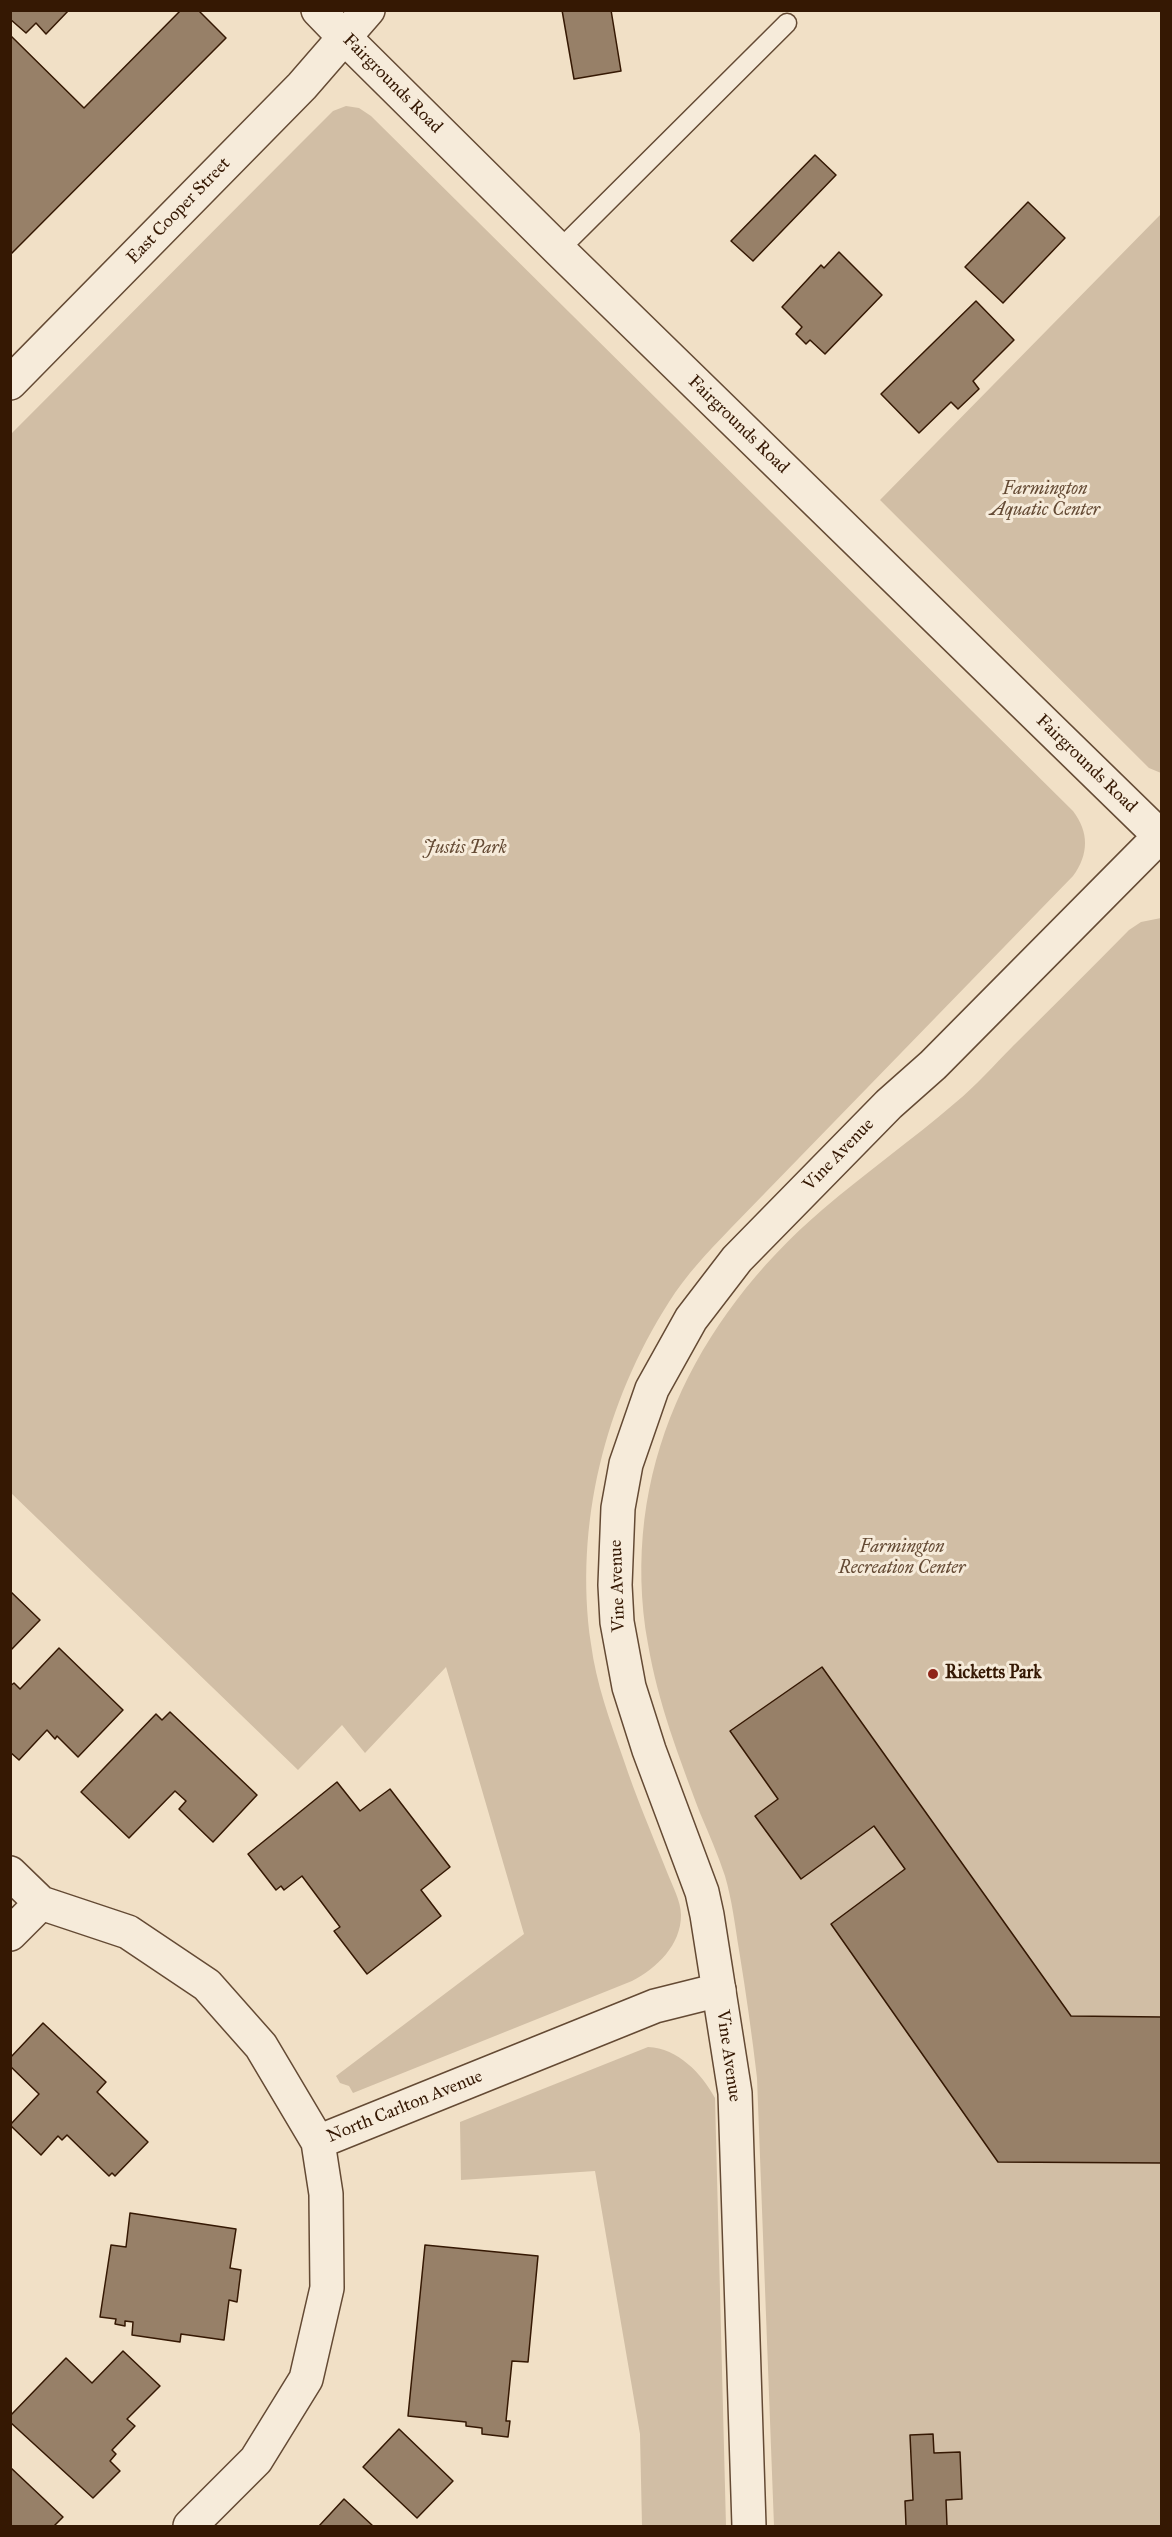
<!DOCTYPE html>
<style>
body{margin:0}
#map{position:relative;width:1172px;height:2537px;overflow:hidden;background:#f1e0c6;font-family:"IM FELL Great Primer",serif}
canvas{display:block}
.frame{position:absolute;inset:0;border:12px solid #351803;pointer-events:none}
</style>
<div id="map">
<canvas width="1172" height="2537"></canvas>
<div class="frame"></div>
</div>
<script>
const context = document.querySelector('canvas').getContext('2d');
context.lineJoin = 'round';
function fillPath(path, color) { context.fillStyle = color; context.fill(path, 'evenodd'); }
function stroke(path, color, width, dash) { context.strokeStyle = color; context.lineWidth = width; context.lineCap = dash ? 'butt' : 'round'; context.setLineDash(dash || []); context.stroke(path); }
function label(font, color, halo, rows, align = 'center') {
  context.font = font + ' "IM FELL Great Primer",serif'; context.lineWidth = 6; context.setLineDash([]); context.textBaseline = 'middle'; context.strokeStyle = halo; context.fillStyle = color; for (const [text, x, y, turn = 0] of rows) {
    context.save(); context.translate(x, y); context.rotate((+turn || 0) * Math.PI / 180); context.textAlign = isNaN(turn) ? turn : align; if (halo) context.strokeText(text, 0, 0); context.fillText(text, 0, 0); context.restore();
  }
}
fillPath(new Path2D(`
 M346,106L359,108L371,116L1073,811C1089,832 1089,854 1073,876L730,1229C708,1252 686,1275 669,1302C605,1402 574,1525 591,1644C596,1683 610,1721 623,1758C636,1797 652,1834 667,1872C672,1885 681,1901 681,1915C681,1945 657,1968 632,1981L353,2093L349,2086L340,2083L336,2076L524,1934L446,1667L365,1753L342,1725L298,1770L10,1492L11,434L301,143L333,111Z
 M1161,214V773L1149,768L880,500Z
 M1161,918V2526H774L757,2078C752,2035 746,1993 739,1950C735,1925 732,1900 725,1876C718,1855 709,1834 700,1813C679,1757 658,1703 648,1644C618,1473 694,1320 822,1210C865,1173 912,1140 955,1103C976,1086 994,1065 1013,1046C1052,1007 1091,969 1129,930L1141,922Z
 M648,2047C678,2048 702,2074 715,2098L726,2526H642L640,2434L595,2171L461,2180L460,2122Z`), '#d1bea5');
const building = new Path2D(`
 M10,10H69L46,34L36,23L26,33L10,19Z
 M181,10H198L226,38L10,255V35L84,108Z
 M562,10H611L621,71L574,79Z
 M815,155L836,175L753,261L731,241Z
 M1028,202L1065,238L1003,303L965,267Z
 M839,252L882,295L825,354L810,340L806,344L796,334L802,327L782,307L821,265L824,268Z
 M976,301L1014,340L973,381L979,389L958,409L951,402L919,433L881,394Z
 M10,1591L40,1620L10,1651Z
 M59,1648L123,1710L78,1757L57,1736L55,1739L47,1730L19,1760L10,1752V1686L14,1683L20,1689Z
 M822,1667L1071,2016L1162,2017V2163L998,2162L831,1924L905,1869L874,1826L801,1879L755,1816L778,1799L730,1731Z
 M170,1712L257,1795L213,1842L179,1809L186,1801L175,1791L129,1838L81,1792L156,1714L162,1720Z
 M337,1782L360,1811L390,1789L450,1867L421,1890L441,1916L367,1974L334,1931L340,1927L302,1876L284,1890L281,1886L276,1890L248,1854Z
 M43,2023L106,2082L97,2092L148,2142L115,2176L112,2173L109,2176L67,2135L62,2140L58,2136L41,2155L10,2125L39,2094L10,2066V2058Z
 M130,2213L236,2229L230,2268L241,2270L237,2302L229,2300L224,2340L181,2334L180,2342L132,2335L133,2322L125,2321V2326L115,2324L116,2319L100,2317L111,2245L126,2247Z
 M425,2245L538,2256L528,2362L512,2361L506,2421H510L508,2437L482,2434V2428L466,2426V2422L408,2416Z
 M123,2351L160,2386L127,2419L135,2426L112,2450L116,2454L110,2461L120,2471L93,2498L10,2422V2416L66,2358L92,2383Z
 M399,2429L453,2481L417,2518L363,2467Z
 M933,2434L934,2453L960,2452L962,2499L946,2500L947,2526H906L905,2501L913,2500L910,2435Z
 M10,2467L63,2517L54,2526H10Z
 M344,2499L373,2526H319Z`);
fillPath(building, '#978068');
stroke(building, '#351803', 1.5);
const service = new Path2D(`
 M559,250L787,23`);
const minor = new Path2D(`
 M318,10L345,38
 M10,1873L41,1903L128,1932L207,1985L261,2046L318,2142L326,2194L327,2288L306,2379L256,2460L190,2526
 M10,1934L41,1903
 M318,2142L655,2006L719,1990`);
const tertiary = new Path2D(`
 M345,38L559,250L1162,838
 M10,383L302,86L368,10
 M749,2526L735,2093L707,1915L702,1892L649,1750L629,1687L617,1622L615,1585L618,1508L626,1464L652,1389L691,1319L737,1259L889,1104L933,1065L1160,836`);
stroke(service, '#644a34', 21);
stroke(minor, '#644a34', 36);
stroke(tertiary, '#644a34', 36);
stroke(service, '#f6ebda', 18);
stroke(minor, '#f6ebda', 33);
stroke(tertiary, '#f6ebda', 33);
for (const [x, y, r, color] of [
 [933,1674,6,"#8f2418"]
]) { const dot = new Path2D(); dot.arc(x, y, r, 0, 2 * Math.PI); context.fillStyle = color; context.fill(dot); stroke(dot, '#f6ebda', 2); }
label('18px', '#351803', '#f6ebda', [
 ["Fairgrounds Road",392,84,45],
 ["East Cooper Street",179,211,-46],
 ["Fairgrounds Road",738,425,44],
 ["Fairgrounds Road",1086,764,44],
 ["Vine Avenue",839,1155,-46],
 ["Vine Avenue",618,1586,-92],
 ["Vine Avenue",728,2056,82],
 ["North Carlton Avenue",405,2107,-22]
]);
label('italic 18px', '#644a34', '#f6ebda', [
 ["Farmington",1045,490],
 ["Aquatic Center",1045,511],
 ["Justis Park",465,849],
 ["Farmington",902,1548],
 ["Recreation Center",902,1569]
]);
label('bold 18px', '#351803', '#f6ebda', [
 ["Ricketts Park",945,1674]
], 'left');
</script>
